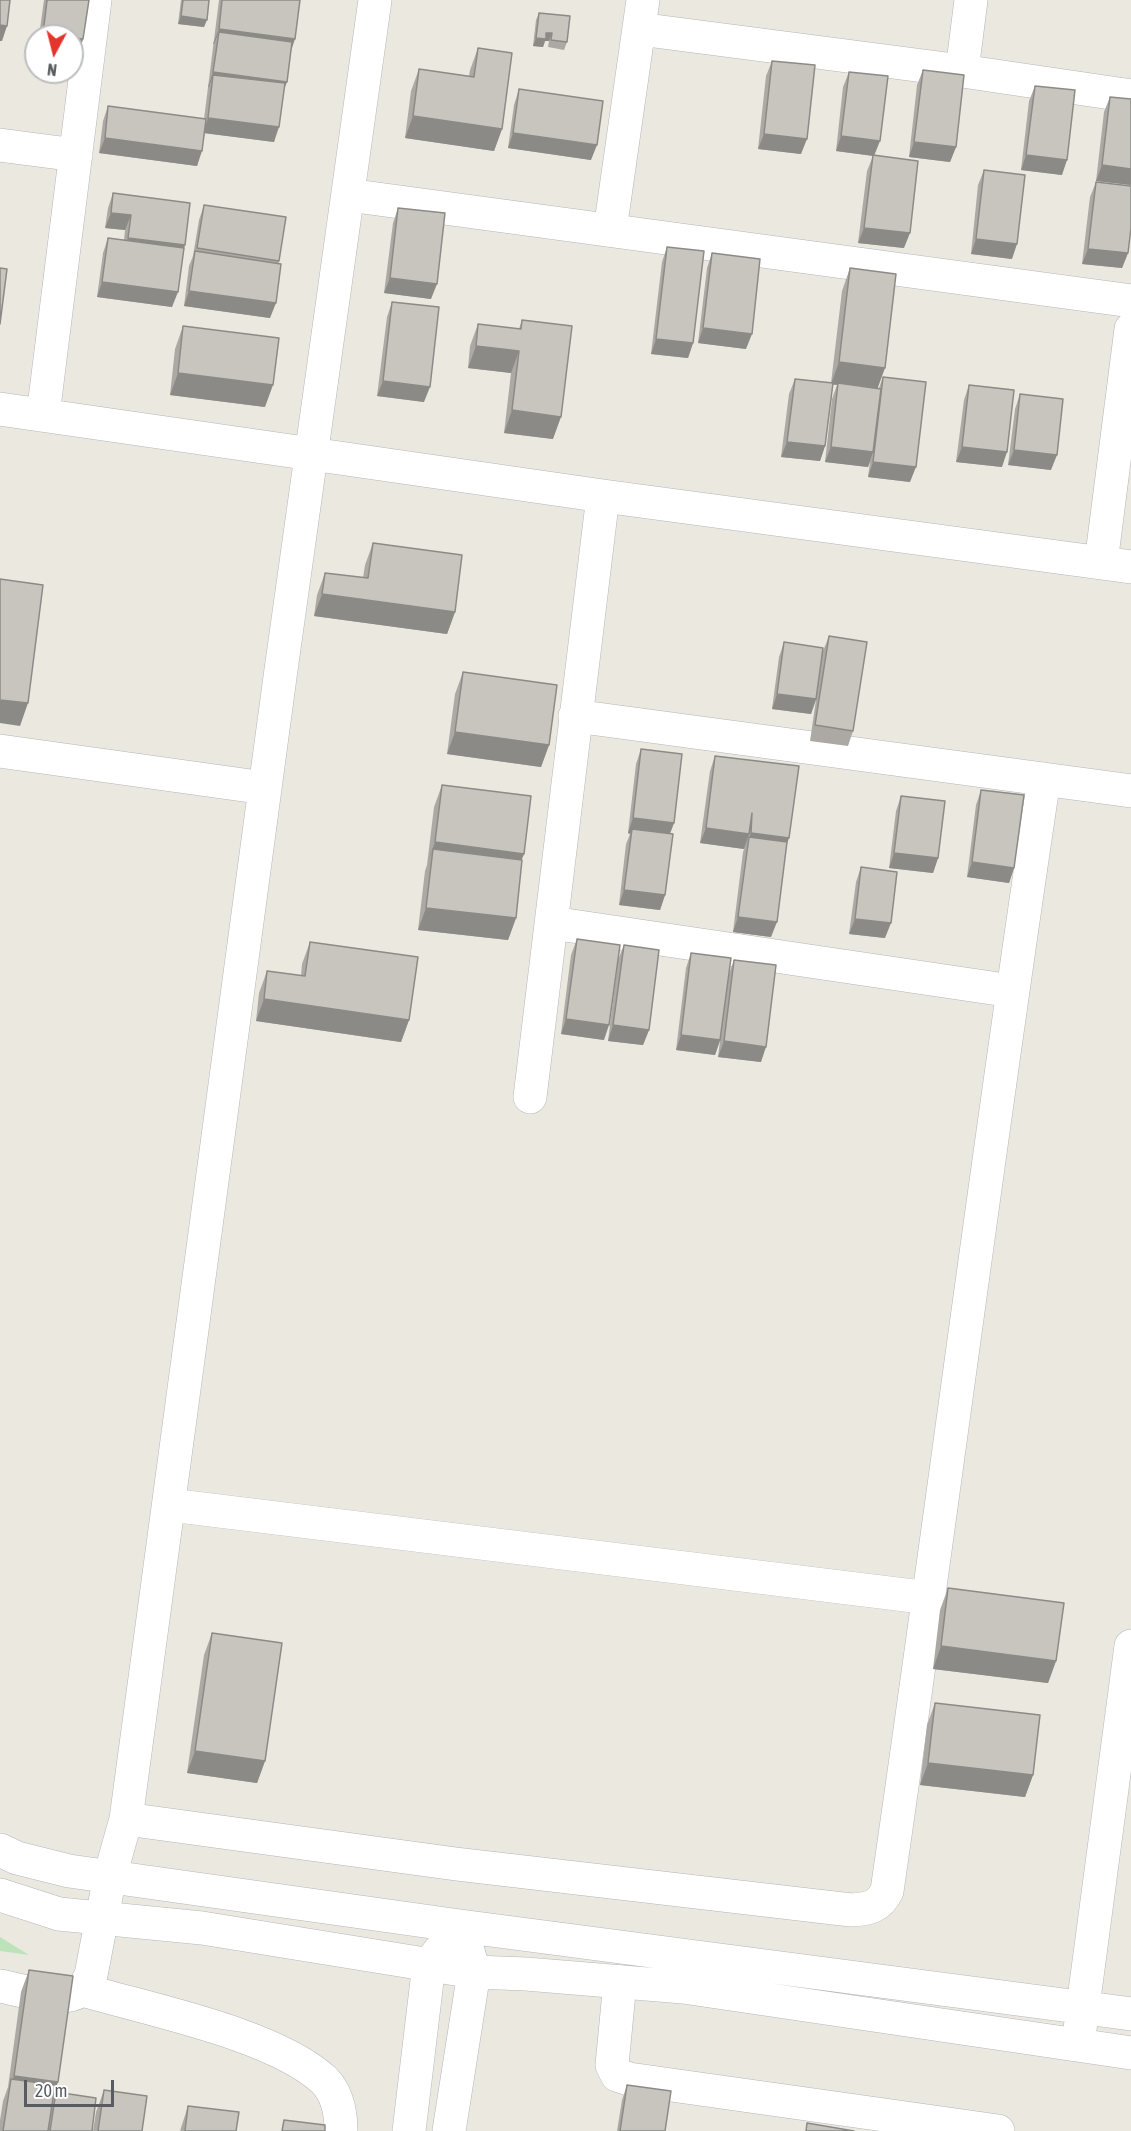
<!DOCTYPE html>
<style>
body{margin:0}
#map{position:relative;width:1131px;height:2131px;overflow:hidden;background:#ebe8df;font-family:"Asap Condensed",sans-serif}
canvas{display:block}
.north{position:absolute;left:24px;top:24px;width:60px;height:60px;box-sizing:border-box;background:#fff;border:2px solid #bcbebf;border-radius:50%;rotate:187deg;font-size:16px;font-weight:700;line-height:24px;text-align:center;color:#585c60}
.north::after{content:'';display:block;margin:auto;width:21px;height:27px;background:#e5342c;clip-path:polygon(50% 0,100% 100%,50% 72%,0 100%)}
.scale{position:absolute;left:24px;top:2080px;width:90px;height:27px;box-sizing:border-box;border:3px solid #585c60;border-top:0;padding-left:8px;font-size:18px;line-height:21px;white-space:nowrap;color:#585c60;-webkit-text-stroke:4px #fff;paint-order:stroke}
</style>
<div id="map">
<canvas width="1131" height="2131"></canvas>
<div class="north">N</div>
<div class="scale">20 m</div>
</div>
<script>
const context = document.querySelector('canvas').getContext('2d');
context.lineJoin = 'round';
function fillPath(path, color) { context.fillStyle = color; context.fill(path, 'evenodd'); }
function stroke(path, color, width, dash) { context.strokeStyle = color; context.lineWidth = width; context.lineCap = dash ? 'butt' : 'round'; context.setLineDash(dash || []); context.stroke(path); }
fillPath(new Path2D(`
 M0,1937L29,1955L0,1951Z`), '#bde3bb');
const street = new Path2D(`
 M639,29L962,71L1131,96
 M962,71L971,0
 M0,145L76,155
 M348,195L1131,301
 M610,230L643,0
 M0,409L603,496L1131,567
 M43,415L95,0
 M1101,563L1131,329
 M575,716L1131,791
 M0,751L265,788
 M552,923L1012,991
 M530,1097L603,496
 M170,1505L930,1598
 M126,1819L456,1864L851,1910C869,1909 879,1907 887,1891C941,1520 988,1149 1044,779
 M620,1982L612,2065L617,2075L629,2079L998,2131
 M0,1986C22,1990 60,2004 80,1991C85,1988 88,1981 91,1975L110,1876L126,1819L280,677L375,0
 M83,1990C150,2010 274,2034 324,2080C338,2094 341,2113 341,2131`);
const secondary = new Path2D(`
 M0,1850L17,1858L69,1871L460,1926L1131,2014
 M0,1895L59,1914L202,1928L474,1972L526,1974L683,1987L1131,2053
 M1080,2029L1131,1646
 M409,2131L429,1964L442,1948
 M449,2131L474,1972L468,1951`);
stroke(street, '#b2b6ba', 34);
stroke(secondary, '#b3b7bc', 34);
stroke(street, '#fff', 33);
stroke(secondary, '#fff', 33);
fillPath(new Path2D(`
 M44,0H89L83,39L78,55L72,54V36H39Z
 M181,0H209L204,27L178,24Z
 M219,0H300L274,142L205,133L197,166L99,153L103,121L108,106L204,119Z
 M539,13L567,42L564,50L548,47L549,41H545L543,47L533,46L536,20Z
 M478,48L502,129L494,151L405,138L411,91L419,69L469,76L470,70Z
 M772,61L801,154L758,149L766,76Z
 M923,70L956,147L950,162L909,157L917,85Z
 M849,72L874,156L904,248L858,243L867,171L873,156L836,151L843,87Z
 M1035,86L1062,175L1021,170L1029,101Z
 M519,89L591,160L508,148L514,105Z
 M1110,97L1131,99V185L1096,181L1104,112Z
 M984,170L1012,259L971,254L978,185Z
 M1096,182L1128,253L1122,268L1082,264L1090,197Z
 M113,193L185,245L172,307L97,297L103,253L108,238L124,240L125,230L105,228L108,208Z
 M204,205L279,261L270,318L184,306L189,266L193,256L199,220Z
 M398,208L431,299L384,293L393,223Z
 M667,247L693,343L688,358L651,354L662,262Z
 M712,253L746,349L698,343L707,268Z
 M850,268L878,388H879L883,377L910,482L868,477L870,462L868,467L825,462L832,399L837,385H833L825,446L820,461L781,457L789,394L795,379L831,383L842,291Z
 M392,302L424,402L377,396L387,317Z
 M522,320L553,439L504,433L511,373L468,368L470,346L478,324L519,329Z
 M183,326L265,407L170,395L175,349Z
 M969,385L1002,467L956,462L964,400Z
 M1020,394L1051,470L1008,465L1015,409Z
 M373,543L455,612L447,634L314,616L317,595L325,573L363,578L365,565Z
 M829,636L853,731L848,746L810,741L816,700L811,714L772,709L779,657L784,642L823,651Z
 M463,672L549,745L541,767L447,754L455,694Z
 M641,749L674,823L670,834L665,895L660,910L619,905L626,844L630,834L628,833L636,764Z
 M715,756L787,843L771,937L733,932L743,852L746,844L744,849L700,843L710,771Z
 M442,785L524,854L521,860L516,918L508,940L418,930L425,871L427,865L434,807Z
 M981,790L1014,868L1009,883L967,877L976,805Z
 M901,796L938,858L933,873L889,868L896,811Z
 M861,867L885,938L849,934L856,882Z
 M577,939L604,1040L561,1034L571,955Z
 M310,942L409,1020L401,1042L256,1021L259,993L267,971L301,976L302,964Z
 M624,945L649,1030L643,1045L608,1041L618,960Z
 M691,953L729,974L734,960L761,1062L718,1057L720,1041L715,1055L676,1050L686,968Z
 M948,1588L1056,1661L1048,1683L933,1669L940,1610Z
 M212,1633L265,1761L257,1783L187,1773L204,1655Z
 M935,1703L1033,1775L1025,1797L920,1785L927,1725Z
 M29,1970L53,2097L52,2101L56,2092L92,2131H0V2120L3,2101L8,2087L21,1992Z
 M627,2085L665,2131H617L622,2100Z
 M104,2090L142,2131H93L96,2112Z
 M188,2106L236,2131H180Z`), '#aca9a4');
fillPath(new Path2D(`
 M181,16L207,20L204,27L178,24Z
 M0,25L7,26L2,41H0Z
 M219,29L295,39L290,54L219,32L214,44H213Z
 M546,33H552L549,41H545L543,47L533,46L536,38Z
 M72,38L83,39L78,55L72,54Z
 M213,72L287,82L281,97L213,75L209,87H208Z
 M413,116L502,129L494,151L405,138Z
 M208,118L279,127L274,142L203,133Z
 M513,133L597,145L591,160L508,148Z
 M764,134L807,139L801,154L758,149Z
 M841,136L880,141L874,156L836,151Z
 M105,138L202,151L197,166L99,153Z
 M914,142L956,147L950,162L909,157Z
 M1026,155L1067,160L1062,175L1021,170Z
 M1102,165L1131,169V185L1096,181Z
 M111,213L131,215L125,230L105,228Z
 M864,228L910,233L904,248L858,243Z
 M128,238L185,245L179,260L122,254Z
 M976,239L1017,244L1012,259L971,254Z
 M1088,249L1128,253L1122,268L1082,264Z
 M390,278L437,284L431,299L384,293Z
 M102,282L178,292L172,307L97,297Z
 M189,291L276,303L270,318L184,306Z
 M703,328L752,334L746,349L698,343Z
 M656,339L693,343L688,358L651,354Z
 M476,346L519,351L511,373L468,368Z
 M839,362L885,368L877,390L831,384Z
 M178,373L273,385L265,407L170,395Z
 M383,381L430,387L424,402L377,396Z
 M512,410L561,417L553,439L504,433Z
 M787,442L825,446L820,461L781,457Z
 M831,447L873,452L868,467L825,462Z
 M962,447L1007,452L1002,467L956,462Z
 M1014,450L1057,455L1051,470L1008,465Z
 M873,462L916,467L910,482L868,477Z
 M322,594L455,612L447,634L314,616Z
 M777,694L816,699L811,714L772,709Z
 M0,700L28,703L20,726L0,723Z
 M455,732L549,745L541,767L447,754Z
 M633,818L674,823L668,838L632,829L630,834L628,833Z
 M706,828L749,834L744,849L700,843Z
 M751,833L789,838L784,853L749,838Z
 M435,842L524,854L515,876L433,849L427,864Z
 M894,853L938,858L933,873L889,868Z
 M972,862L1014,868L1009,883L967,877Z
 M624,890L665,895L660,910L619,905Z
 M426,908L516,918L508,940L418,930Z
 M738,917L777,922L771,937L733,932Z
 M855,919L891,923L885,938L849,934Z
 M264,999L409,1020L401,1042L256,1021Z
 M566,1019L609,1025L604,1040L561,1034Z
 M613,1025L649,1030L643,1045L608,1041Z
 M681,1035L720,1040L715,1055L676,1050Z
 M724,1041L766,1047L761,1062L718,1057Z
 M941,1646L1056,1661L1048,1683L933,1669Z
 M195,1751L265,1761L257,1783L187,1773Z
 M928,1763L1033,1775L1025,1797L920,1785Z
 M14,2076L58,2082L50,2104L9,2089Z`), '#8c8a86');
const building = new Path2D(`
 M0,0H10L7,26L0,25Z
 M47,0H89L83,39L72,38V36H58L43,34Z
 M183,0H209L207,20L181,16Z
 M222,0H300L295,39L219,29Z
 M539,13L570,16L567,42L551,40L552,33H546V39L536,38Z
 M219,32L292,42L287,82L213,72Z
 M478,48L512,53L502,129L413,116L419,69L474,77Z
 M772,61L815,65L807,139L764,134Z
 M923,70L964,75L956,147L914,142Z
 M849,72L888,76L880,141L841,136Z
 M213,75L285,83L279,127L208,118Z
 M1035,86L1075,90L1067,160L1026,155Z
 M519,89L603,101L597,145L513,133Z
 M1110,97L1131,99V169L1102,165Z
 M108,106L206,119L202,151L105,138Z
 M873,155L918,161L910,233L864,228Z
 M984,170L1025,175L1017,244L976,239Z
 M1096,182L1131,186V228L1128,253L1088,249Z
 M113,193L190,203L185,245L128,238L131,215L111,213Z
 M204,205L286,217L279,261L197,248Z
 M398,208L445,213L437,284L390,278Z
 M108,238L184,248L178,292L102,282Z
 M667,247L704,251L693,343L656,339Z
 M195,251L281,264L276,303L189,291Z
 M712,253L760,259L752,334L703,328Z
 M0,268L7,269L0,324Z
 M850,268L896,274L885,368L839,362Z
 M392,302L439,307L430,387L383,381Z
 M522,320L572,326L561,417L512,410L519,351L476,346L478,324L521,329Z
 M183,326L279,338L273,385L178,373Z
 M883,377L926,382L916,467L873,462Z
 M795,379L833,383L825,446L787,442Z
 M838,383L881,389L873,452L831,447Z
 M969,385L1014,390L1007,452L962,447Z
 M1020,394L1063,399L1057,455L1014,450Z
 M373,543L462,555L455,612L322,594L325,573L368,578Z
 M0,579L43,585L28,703L0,700Z
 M829,636L867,642L853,731L815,725Z
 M784,642L823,648L816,699L777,694Z
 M463,672L557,685L549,745L455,732Z
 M641,749L682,754L674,823L633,818Z
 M715,756L799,766L789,838L751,833L752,813L749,834L706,828Z
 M442,785L531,796L524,854L435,842Z
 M981,790L1024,795L1014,868L972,862Z
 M901,796L945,801L938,858L894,853Z
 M632,829L673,834L665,895L624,890Z
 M749,837L787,842L777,922L738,917Z
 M433,849L522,860L516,918L426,908Z
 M861,867L897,872L891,923L855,919Z
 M577,939L620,945L609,1025L566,1019Z
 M310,942L418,957L409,1020L264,999L267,971L305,976Z
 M624,945L659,950L649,1030L613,1025Z
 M691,953L731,958L720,1040L681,1035Z
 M734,960L776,965L766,1047L724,1041Z
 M948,1588L1064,1603L1056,1661L941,1646Z
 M212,1633L282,1643L265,1761L195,1751Z
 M935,1703L1040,1715L1033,1775L928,1763Z
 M29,1970L73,1976L58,2082L14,2076Z
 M11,2079L55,2085L48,2131H3Z
 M627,2085L671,2091L665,2131H620Z
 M104,2090L147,2096L142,2131H98Z
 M56,2092L96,2098L92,2131H50Z
 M188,2106L239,2112L236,2131H185Z
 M284,2120L325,2125V2131H282Z
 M807,2123L854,2131H806Z`);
fillPath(building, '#c8c5bf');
stroke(building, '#8c8a86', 1.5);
</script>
